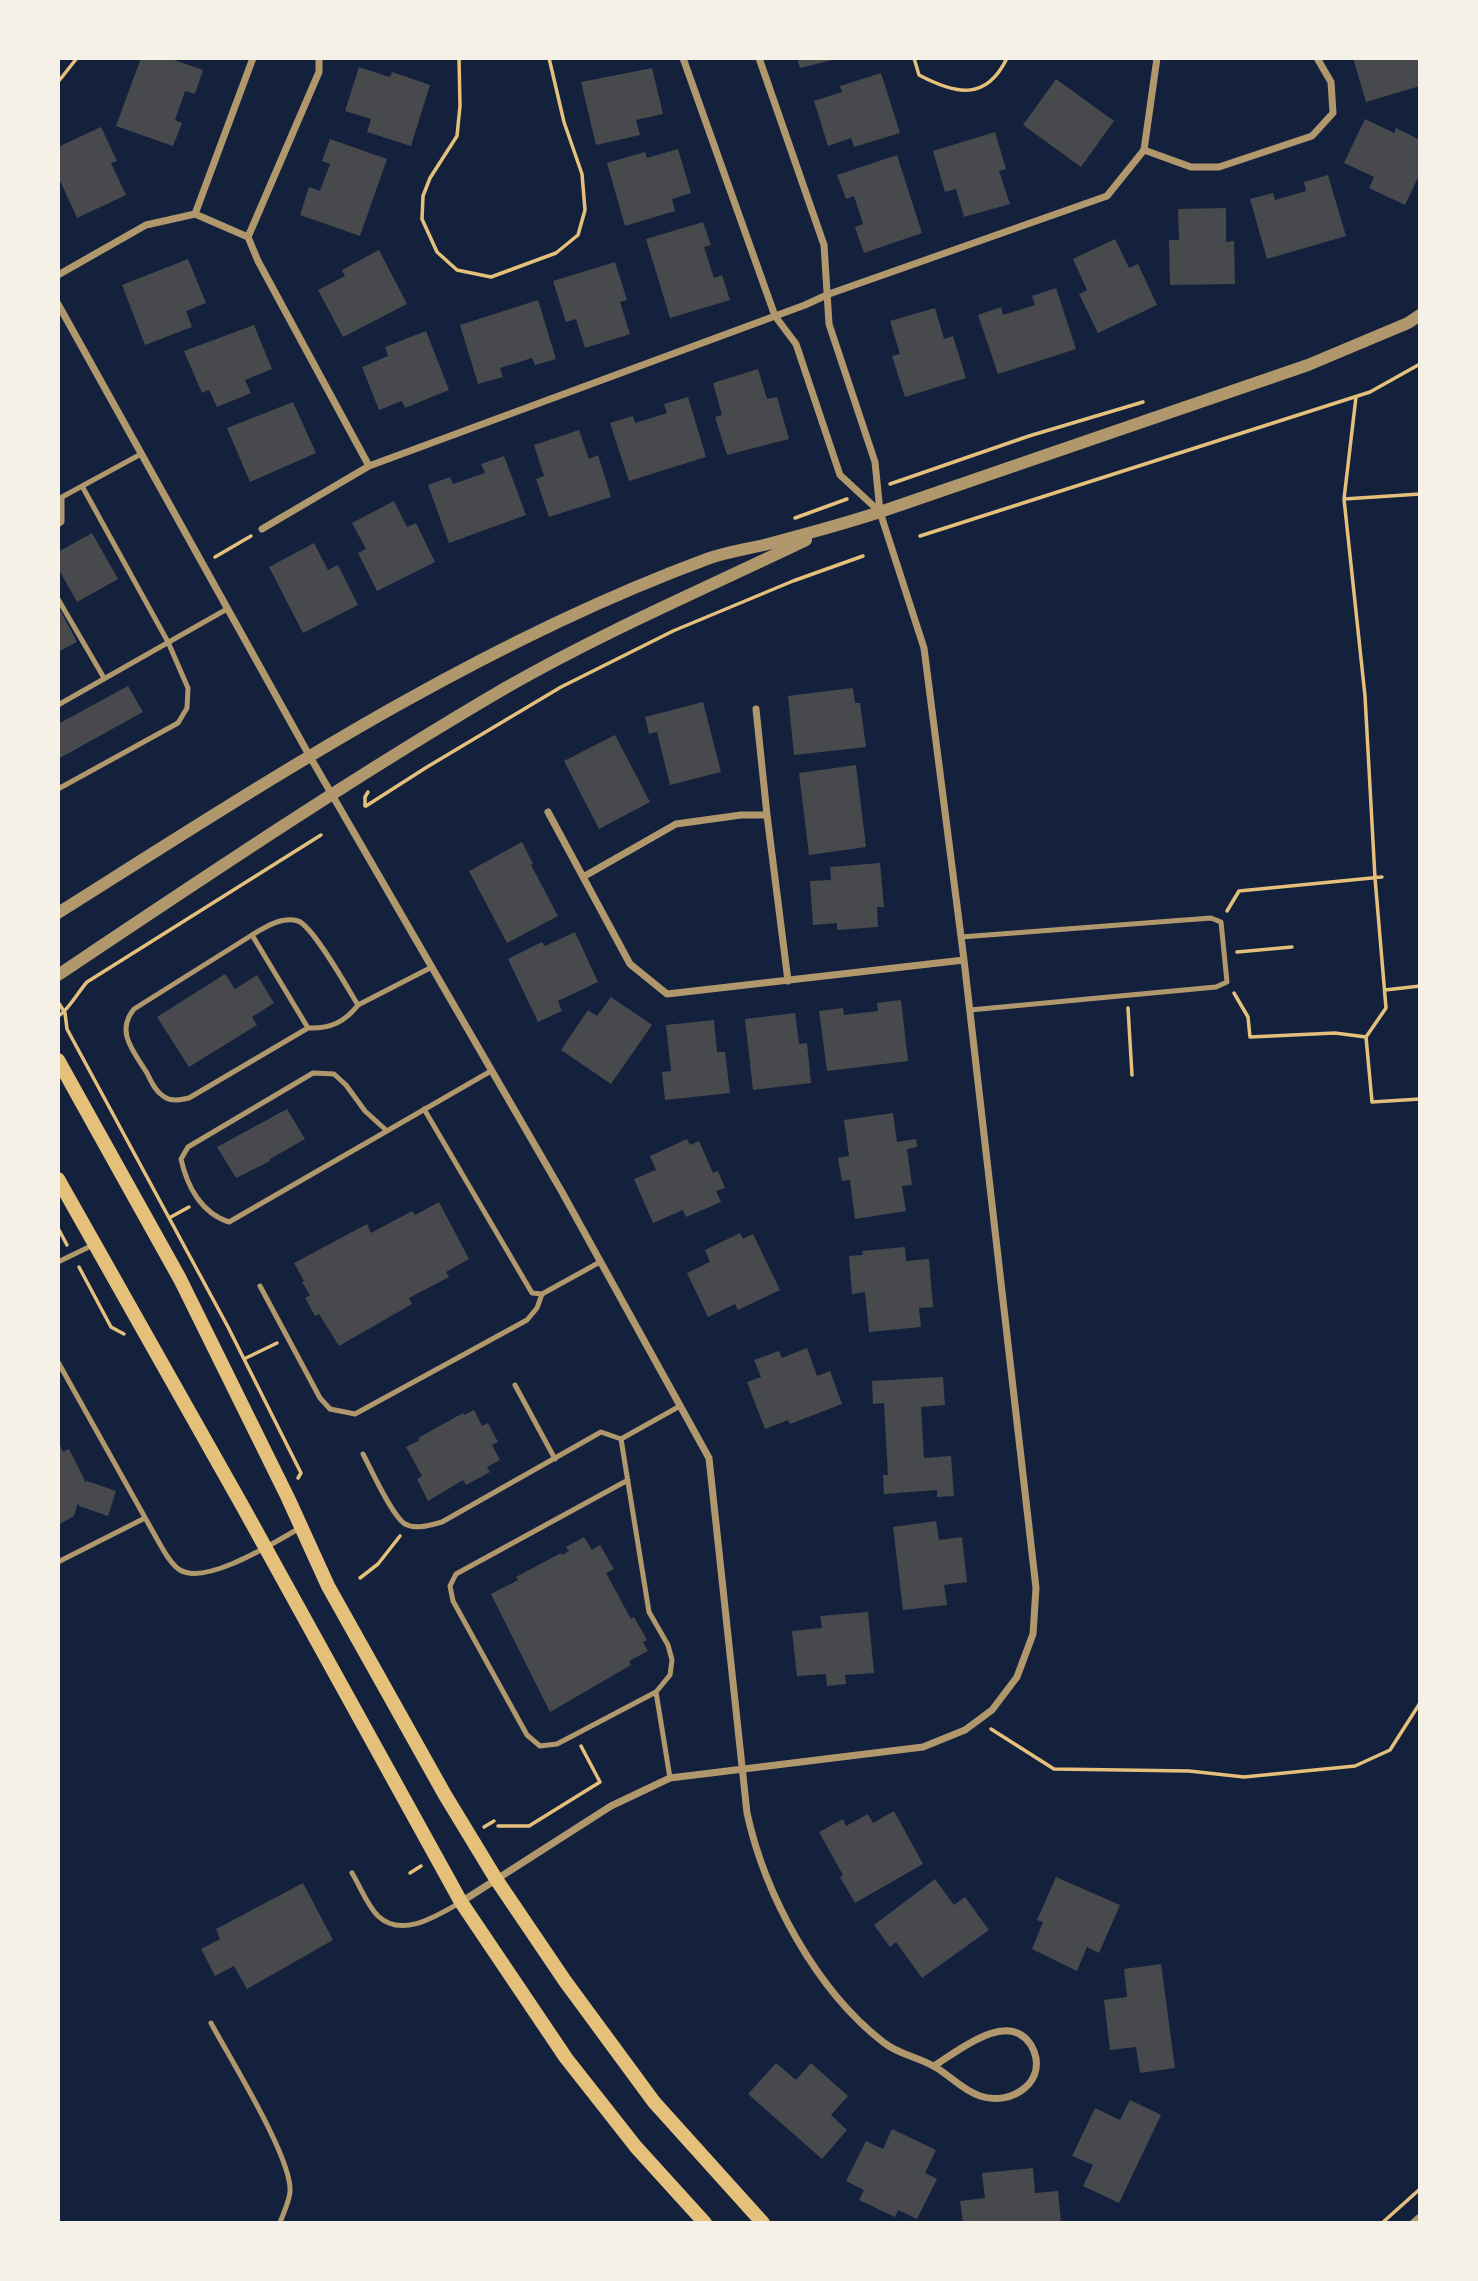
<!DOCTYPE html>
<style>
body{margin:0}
#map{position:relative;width:1478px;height:2281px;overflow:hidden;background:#14213d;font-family:Poppins,sans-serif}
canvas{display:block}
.frame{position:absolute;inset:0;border:60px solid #f6f1e7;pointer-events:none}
</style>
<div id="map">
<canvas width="1478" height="2281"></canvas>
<div class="frame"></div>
</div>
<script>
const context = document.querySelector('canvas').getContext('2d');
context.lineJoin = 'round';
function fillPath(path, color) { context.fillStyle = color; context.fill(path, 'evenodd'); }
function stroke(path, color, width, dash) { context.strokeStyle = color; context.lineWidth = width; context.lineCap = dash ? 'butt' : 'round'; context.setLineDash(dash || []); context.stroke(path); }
fillPath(new Path2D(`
 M141,58H168L203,70L195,94L185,91L175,120L182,123L173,146L116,126Z
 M797,58H836V59L800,68Z
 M1353,58H1420V86L1366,102Z
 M359,67L390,77L392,72L430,85L411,146L367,132L371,119L345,111Z
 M652,68L663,114L636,120L640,135L596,145L581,82Z
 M881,73L900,133L854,147L851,138L828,146L814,101L842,92L840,86Z
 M1056,79L1114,121L1081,167L1023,125Z
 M1365,119L1394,133L1396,128L1420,140V173L1405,205L1369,188L1374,177L1344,163Z
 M101,127L117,161L111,163L126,195L77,218L58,176V147Z
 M995,132L1006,169L999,171L1010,204L964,217L956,189L945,192L933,151Z
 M330,139L387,159L360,236L300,215L309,187L320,191L330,164L322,161Z
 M678,149L691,193L672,199L675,211L625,226L607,163L645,152L647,158Z
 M897,155L922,233L864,253L855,227L863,224L854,196L846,199L837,175Z
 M1328,175L1346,236L1267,259L1250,199L1273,193L1275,200L1306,191L1304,182Z
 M1226,208V242L1234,241L1235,284L1170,285L1169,240H1179L1178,209Z
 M703,222L711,245L704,247L714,278L722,275L730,300L670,318L646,239Z
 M1115,239L1129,268L1138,264L1157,305L1098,333L1079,294L1087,290L1073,259Z
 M379,250L407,304L343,337L318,290L345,276L342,270Z
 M188,259L206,303L186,311L192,327L145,345L122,285Z
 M615,262L627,300L620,302L630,334L585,348L576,319L566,322L553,281Z
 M1056,288L1076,349L998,374L978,315L1001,307L1003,315L1035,305L1032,296Z
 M538,300L556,359L535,365L532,358L500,368L503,377L478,384L460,325Z
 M935,308L944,339L953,336L966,378L905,397L892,356L900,354L890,321Z
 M254,325L272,369L245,380L251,393L217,407L209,390L202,393L184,351Z
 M426,331L449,390L405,408L402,401L379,410L362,367L388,356L385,347Z
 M758,369L767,399L777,397L789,439L727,455L715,417L722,415L713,383Z
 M688,397L706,457L629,481L610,423L633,416L635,423L667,413L664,404Z
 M293,402L316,453L250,482L227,428Z
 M579,430L589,459L598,455L611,497L549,517L536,479L544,476L534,445Z
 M504,456L526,515L449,543L428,485L450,477L453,484L485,473L481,464Z
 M394,501L407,527L416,523L435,562L377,591L358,553L366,549L352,523Z
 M92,533L118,579L77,602L58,568V552Z
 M314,543L328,570L338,565L358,605L303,633L269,567Z
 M58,606L77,642L58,652Z
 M128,686L143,712L58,759V724Z
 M853,688L855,703H860L866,747L794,755L788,696Z
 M703,702L721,772L670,785L657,732L649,734L645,717Z
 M615,735L650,802L599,829L564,761Z
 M856,765L866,847L809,855L799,773Z
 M522,842L533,864L531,865L558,916L507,943L469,871Z
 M880,863L884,907H877L878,927L837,930V923L813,925L810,881L831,880L830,867Z
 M575,932L598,982L558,1001L562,1011L538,1022L508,959L542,942L545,946Z
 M225,974L235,989L257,975L274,1003L252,1017L257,1025L189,1067L157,1017Z
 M611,997L652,1025L611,1084L561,1050L588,1010L597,1016Z
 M901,1000L908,1061L827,1071L819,1011L843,1008L844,1015L878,1011L877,1003Z
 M795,1013L799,1044L807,1043L811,1083L753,1090L745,1019Z
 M714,1020L717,1052H725L730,1093L665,1100L662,1072L671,1071L666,1025Z
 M287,1109L305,1139L270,1159V1161L236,1178L217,1147Z
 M893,1113L897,1142L916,1139L917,1147L907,1149L912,1185L902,1186L906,1211L855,1219L850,1180L842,1181L838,1158L849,1156L844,1120Z
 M687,1139L690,1145L699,1141L713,1173L718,1171L725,1188L716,1191L721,1202L686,1217L683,1210L653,1223L634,1179L656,1170L650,1156Z
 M439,1202L469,1259L446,1272L449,1277L409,1298L412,1304L339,1346L319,1314L315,1316L305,1298L310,1295L302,1282L304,1281L294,1263L367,1224L371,1233L412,1211L415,1215Z
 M740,1233L743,1239L753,1234L780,1290L738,1310L735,1304L708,1317L687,1273L710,1262L705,1250Z
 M905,1247L906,1261L929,1259L933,1307L919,1308L921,1327L869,1332L865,1292L852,1294L849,1256L863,1255L862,1251Z
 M807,1348L817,1376L830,1371L842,1404L790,1424L788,1420L765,1429L747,1382L761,1377L754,1360L779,1351L782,1358Z
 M943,1377L945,1405L921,1407L924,1458L951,1456L954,1496L937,1497V1490L884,1494L883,1475H888L884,1403L873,1404L872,1381Z
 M474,1410L482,1426L488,1423L498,1442L492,1445L500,1460L487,1467L490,1472L466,1485L463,1480L428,1501L417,1479L422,1476L406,1447L420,1440L418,1438L463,1413L464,1415Z
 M58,1440L63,1452L69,1449L85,1481V1483L87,1481L116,1491L108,1516L79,1506L78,1503L74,1516L58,1525Z
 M936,1521L939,1540L962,1537L967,1582L944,1585L947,1605L903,1610L893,1527Z
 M584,1537L592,1550L600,1545L614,1569L606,1573L631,1619L634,1617L647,1640L643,1642L648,1651L629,1661L631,1665L550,1712L491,1594L518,1580L516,1577L561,1553L562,1555L569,1551L566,1547Z
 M868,1612L874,1673L845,1675L846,1684L827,1686L826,1674L797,1676L792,1631L822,1628L820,1616Z
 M894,1811L923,1864L855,1903L840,1877L843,1875L819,1832L843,1819L846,1826L868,1814L873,1823Z
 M1056,1877L1120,1905L1099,1953L1087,1947L1077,1971L1032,1949L1043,1922L1037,1920Z
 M935,1879L954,1905L965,1897L989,1930L922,1978L896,1942L890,1947L874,1925Z
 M303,1883L333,1940L247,1989L234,1966L215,1976L201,1949L220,1939L216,1929Z
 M1161,1964L1175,2068L1140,2073L1136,2047L1110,2050L1104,2000L1127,1997L1124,1969Z
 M776,2063L796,2080L811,2063L848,2096L831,2115L847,2130L822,2159L748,2094Z
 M1130,2100L1161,2115L1119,2203L1083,2186L1093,2165L1072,2156L1095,2108L1120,2120Z
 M892,2129L936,2150L925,2173L937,2179L917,2219L898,2210L895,2217L859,2200L864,2190L846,2181L866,2141L883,2149Z
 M1033,2168L1035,2193L1058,2191L1061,2223H963L960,2201L985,2198L982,2173Z`), '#48494c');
stroke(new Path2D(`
 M459,58L460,106L457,136L430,178L423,196L422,219L437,252L457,270L491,277L556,253L578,235L585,210L582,174L564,122L549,58
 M914,58L919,75C955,94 986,102 1007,58
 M58,82L77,58
 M1356,397L1344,499L1365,696L1375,878L1386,1008L1366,1037
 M890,484L1029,436L1143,402
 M1344,499L1420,494
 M795,518L847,499
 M920,536L1370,392L1420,364
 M215,557L251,536
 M365,806V797L368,792
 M366,806L427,767L561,687L673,631L793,581L863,556
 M1227,911L1239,891L1382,877
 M1237,952L1292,947
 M1385,990L1420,986
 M1234,993L1248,1017L1250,1037L1335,1033L1366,1037L1372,1102L1420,1099
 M58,1002L65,1013L67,1029L228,1327L301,1473L298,1478
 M1128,1008L1132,1075
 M58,1016C67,1012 78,992 87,982L321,835
 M169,1218L189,1207
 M58,1228L67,1245
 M79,1267L111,1327L124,1334
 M244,1359L277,1343
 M360,1578L378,1564L400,1536
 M991,1729L1054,1769L1189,1771L1244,1777L1355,1766L1390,1750L1420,1703
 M498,1826H529L600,1782L581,1746
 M484,1827L494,1821
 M410,1873L421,1866
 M1382,2223L1420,2189`), '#e5c07b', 3.5);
stroke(new Path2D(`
 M58,525L62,522V497L141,454
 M58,599L104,678
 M58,705L227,609
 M58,789L178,723L187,708L188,688L168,642L82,486
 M252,935L308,1028L189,1098C180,1100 171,1102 163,1096C155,1091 151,1081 147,1073C134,1052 115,1032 134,1009L252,935C265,927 282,916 298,921C313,926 348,989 358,1005L432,967
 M961,937L1211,918L1221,922L1227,982L1216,987L970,1010
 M308,1028C330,1029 345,1022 358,1005
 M424,1109L532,1293L542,1294L600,1262
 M387,1131L365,1111L346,1085L334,1074L313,1073L188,1147L181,1159C187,1186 201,1213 229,1222L491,1071
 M58,1262L93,1245
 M260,1286L320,1398L330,1409L355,1414L527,1320L537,1308L542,1294
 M58,1362L157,1539C163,1549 170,1564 180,1570C206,1586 275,1542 300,1528
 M515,1385L555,1459
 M621,1439L649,1612L668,1645L672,1660L670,1675L656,1692L670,1778
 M363,1454C371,1469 392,1516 405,1524C416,1530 431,1525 442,1522L601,1432L621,1439L680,1406
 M628,1480L456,1574L450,1586L453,1601L527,1735L540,1746L557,1744L656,1692
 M58,1562L145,1518
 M352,1873C360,1886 367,1905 378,1916C402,1939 438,1915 461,1902
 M211,2023C229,2057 293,2159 290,2192C289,2202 283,2214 280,2223`), '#b1986c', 5);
stroke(new Path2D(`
 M683,58L775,316L796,344L840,475L880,512
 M1144,150L1191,167H1219L1312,136L1333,113L1331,82L1317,58
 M195,214L253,58
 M248,237L319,72V58
 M58,275L146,225L195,214L248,237L258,261L369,466
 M58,304L309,755L562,1192L709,1458L747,1813C765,1895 816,1990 883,2042C899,2055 919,2057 935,2067C951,2076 962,2090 980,2096C1012,2107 1051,2080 1031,2045C1008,2009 958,2051 934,2066
 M262,529L369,466L805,305L829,294L1107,196L1144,150L1157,58
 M548,812L630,964L667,994L964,960
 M767,815L788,981
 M583,877L676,824L741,815H767L756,709
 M461,1902L611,1806L670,1778L923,1747L965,1730L992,1710L1017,1677L1033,1634L1036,1588L964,960L924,648L880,512L875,462L829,324L824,245L759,58
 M1413,2223L1420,2217`), '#b1986c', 7);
stroke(new Path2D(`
 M58,913C266,782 474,645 707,559C726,552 748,549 768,544C806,534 843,524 880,512L1308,365L1408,323L1420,315
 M58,975C206,876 353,777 507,687C603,632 706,588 806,540`), '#b1986c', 12);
stroke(new Path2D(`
 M58,1060L180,1279L288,1498L328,1586L445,1795L496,1879L565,1981L654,2102L763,2223
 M58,1179L243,1507L461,1902L566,2058L636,2147L705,2223`), '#e5c07b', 14);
</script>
